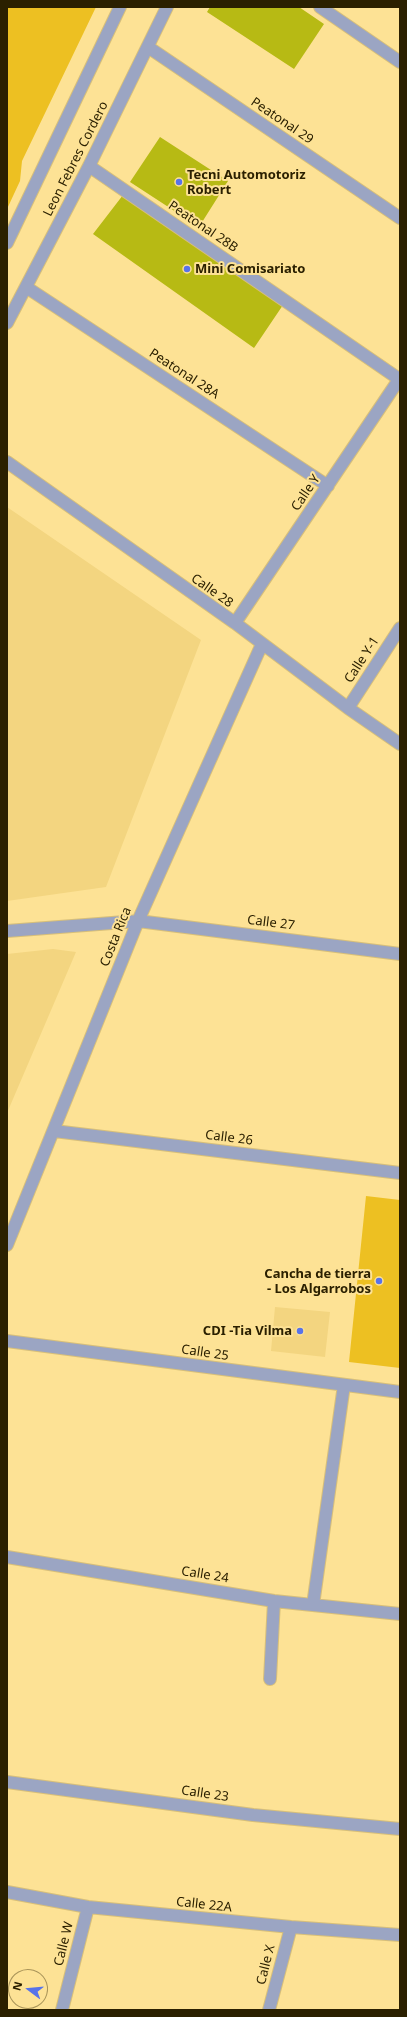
<!DOCTYPE html>
<style>
body{margin:0}
#map{position:relative;width:407px;height:2017px;overflow:hidden;background:#fde295;font-family:"Noto Sans",sans-serif}
canvas{display:block}
.frame{position:absolute;inset:0;border:8px solid #2b2000;pointer-events:none}
.north{position:absolute;left:8px;top:1969px;width:40px;height:40px;box-sizing:border-box;background:#fde295;border:1px solid #a99459;border-radius:50%;rotate:286deg;font-size:11px;font-weight:700;line-height:16px;text-align:center;color:#2b2000}
.north::after{content:'';display:block;margin:auto;width:14px;height:18px;background:#5873e9;clip-path:polygon(50% 0,100% 100%,50% 72%,0 100%)}
</style>
<div id="map">
<canvas width="407" height="2017"></canvas>
<div class="frame"></div>
<div class="north">N</div>
</div>
<script>
const context = document.querySelector('canvas').getContext('2d');
context.lineJoin = 'round';
function fillPath(path, color) { context.fillStyle = color; context.fill(path, 'evenodd'); }
function stroke(path, color, width, dash) { context.strokeStyle = color; context.lineWidth = width; context.lineCap = dash ? 'butt' : 'round'; context.setLineDash(dash || []); context.stroke(path); }
function label(font, color, halo, rows, align = 'center') {
  context.font = font + ' "Noto Sans",sans-serif'; context.lineWidth = 4; context.setLineDash([]); context.textBaseline = 'middle'; context.strokeStyle = halo; context.fillStyle = color; for (const [text, x, y, turn = 0] of rows) {
    context.save(); context.translate(x, y); context.rotate((+turn || 0) * Math.PI / 180); context.textAlign = isNaN(turn) ? turn : align; if (halo) context.strokeText(text, 0, 0); context.fillText(text, 0, 0); context.restore();
  }
}
fillPath(new Path2D(`
 M7,507L201,640L106,887L7,901Z
 M53,949L76,952L7,1113V954Z
 M275,1307L330,1312L325,1357L271,1351Z`), '#f3d580');
fillPath(new Path2D(`
 M7,7H96L22,161L20,181L7,209Z
 M366,1196L400,1200V1368L349,1362Z`), '#edc022');
fillPath(new Path2D(`
 M210,7H299L324,24L294,69L207,12Z
 M160,137L228,181L199,227L130,182Z
 M123,195L283,305L254,348L93,234Z`), '#b7ba14');
const minor = new Path2D(`
 M320,7L400,62
 M148,47L400,218
 M89,166L399,379
 M7,243L120,7
 M26,287L328,486
 M7,323L89,166L167,7
 M7,462L235,623L348,708L400,744
 M235,623L400,378
 M348,708L400,628
 M7,931L138,921L400,954
 M54,1131L400,1173
 M7,1245L138,921L262,644
 M7,1341L400,1392
 M7,1557L274,1601L400,1614
 M313,1605L344,1385
 M270,1679L274,1601
 M7,1782L253,1815L400,1829
 M7,1892L88,1907L291,1927L400,1935
 M62,2010L88,1907
 M269,2010L291,1927`);
stroke(minor, '#d7bf7a', 14);
stroke(minor, '#9ba5c3', 12);
for (const [x, y, r, color] of [
 [179,182,4,"#5873e9"],
 [187,269,4,"#5873e9"],
 [379,1281,4,"#5873e9"],
 [300,1331,4,"#5873e9"]
]) { const dot = new Path2D(); dot.arc(x, y, r, 0, 2 * Math.PI); context.fillStyle = color; context.fill(dot); stroke(dot, '#fde295', 1.5); }
label('13px', '#2b2000', '#fde295', [
 ["Peatonal 29",282,121,34],
 ["Leon Febres Cordero",76,159,-63],
 ["Peatonal 28B",203,227,34],
 ["Peatonal 28A",184,374,33],
 ["Calle Y",306,493,-56],
 ["Calle 28",212,591,35],
 ["Calle Y-1",362,660,-57],
 ["Calle 27",271,923,7],
 ["Costa Rica",116,937,-68],
 ["Calle 26",229,1138,7],
 ["Calle 25",205,1353,8],
 ["Calle 24",205,1575,9],
 ["Calle 23",205,1794,8],
 ["Calle 22A",204,1905,6],
 ["Calle W",64,1944,-76],
 ["Calle X",266,1965,-76]
]);
label('bold 13px', '#2b2000', '#fde295', [
 ["Tecni Automotoriz",187,175],
 ["Robert",187,190],
 ["Mini Comisariato",195,269],
 ["Cancha de tierra",371,1274,"right"],
 ["- Los Algarrobos",371,1289,"right"],
 ["CDI -Tia Vilma",292,1331,"right"]
], 'left');
</script>
